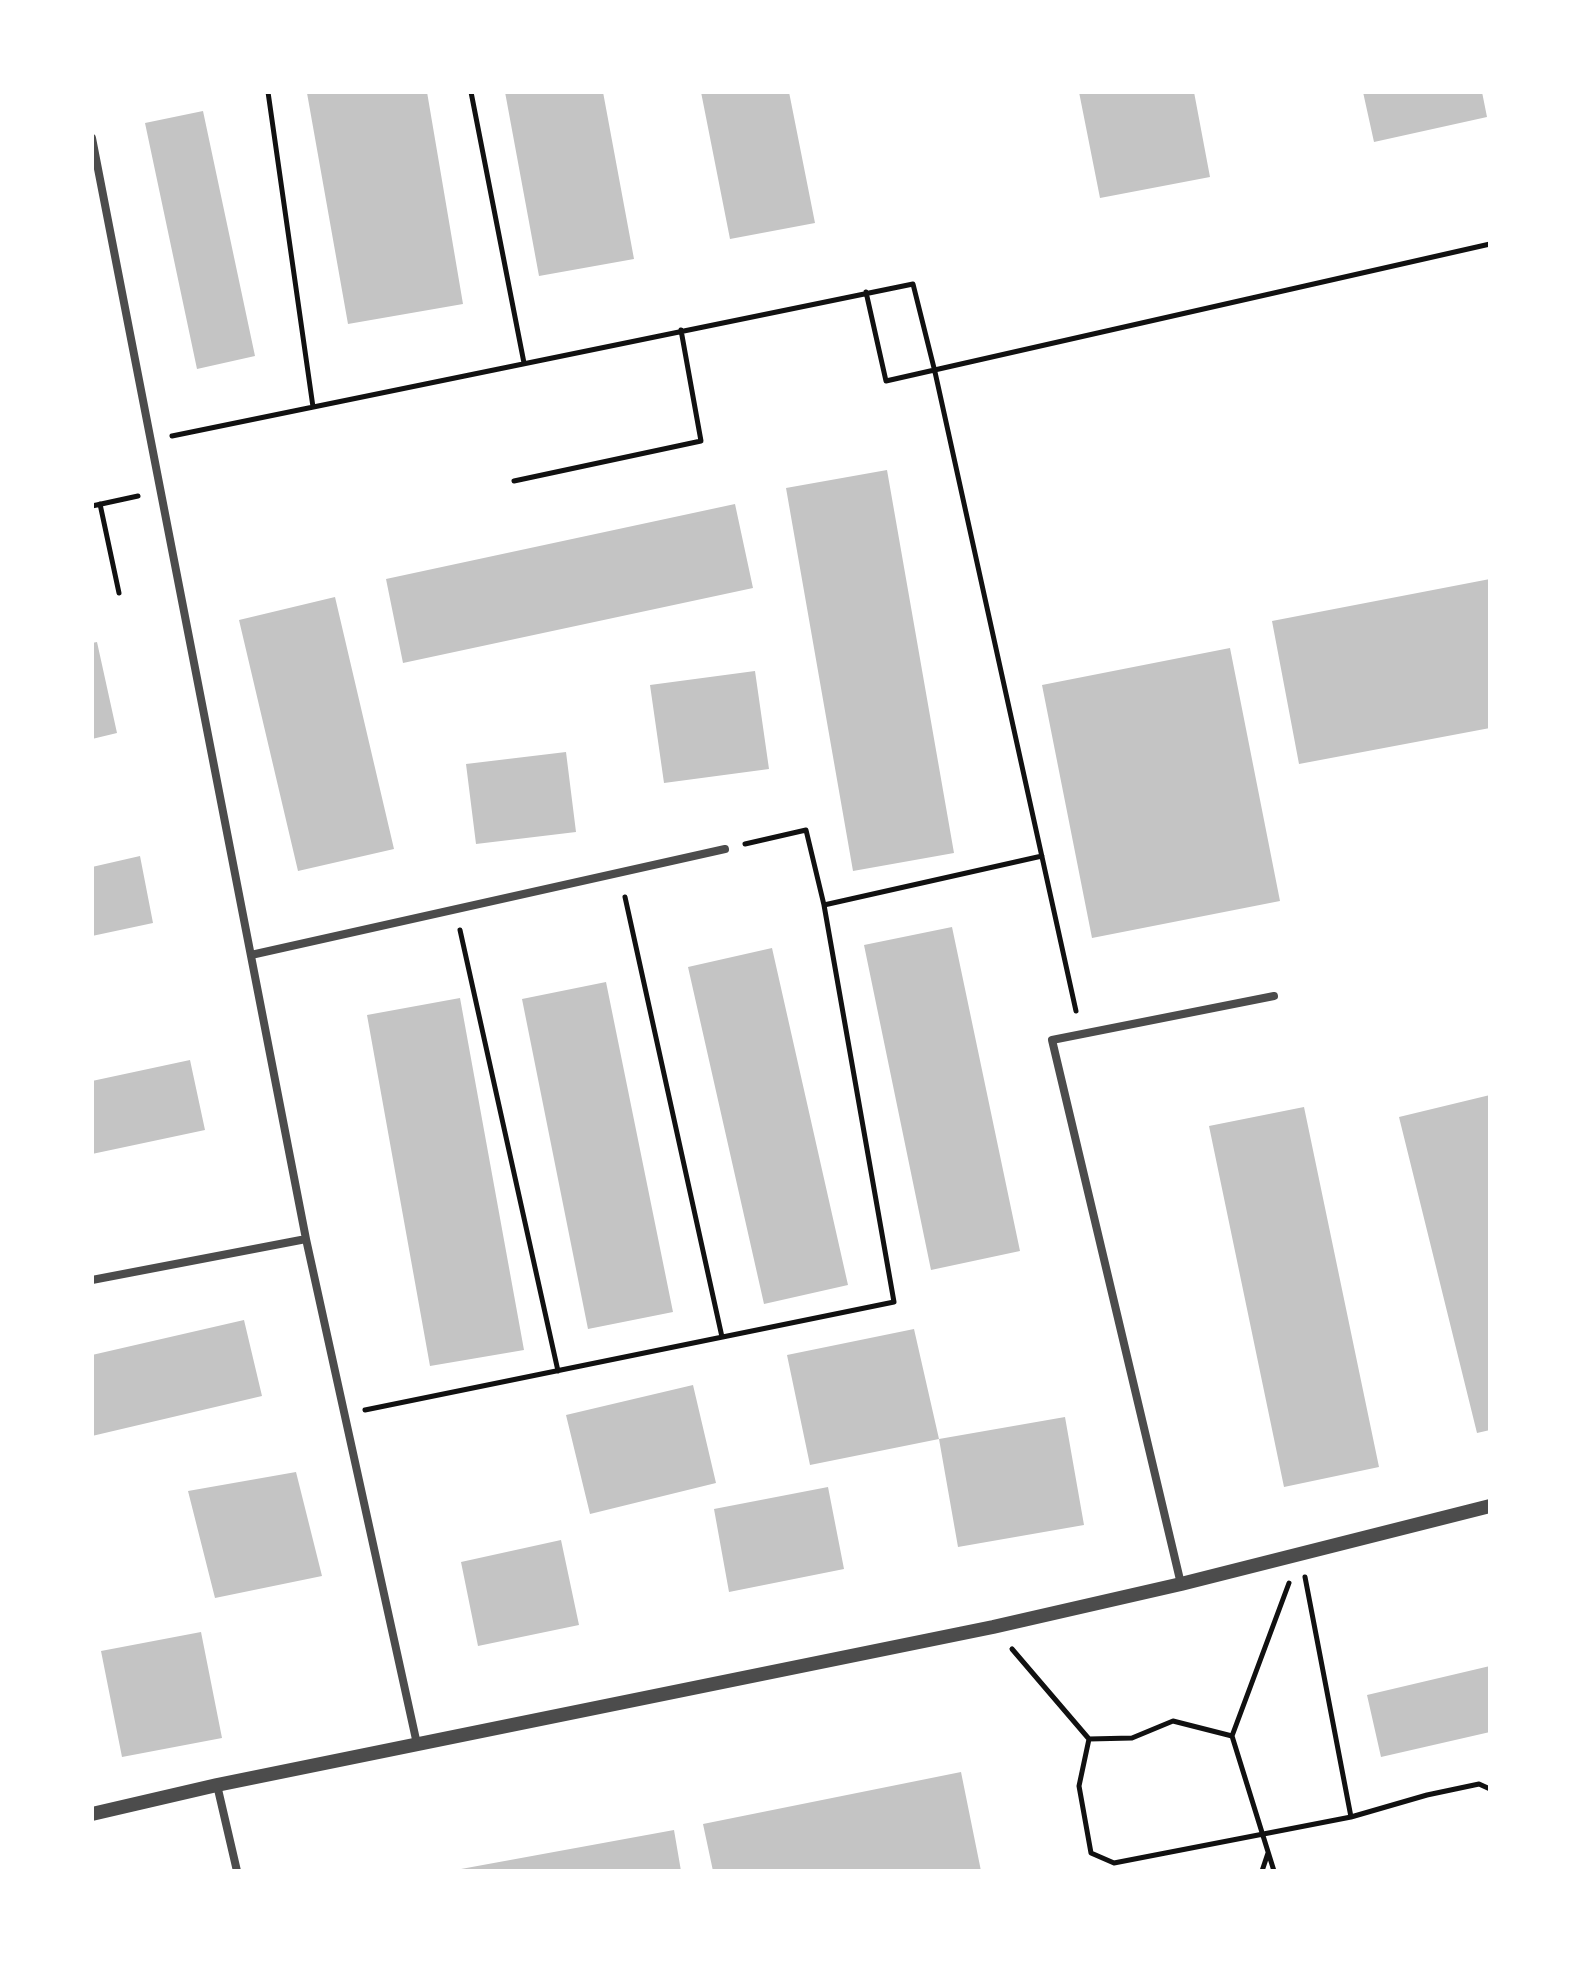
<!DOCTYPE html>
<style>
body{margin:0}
#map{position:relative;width:1582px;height:1963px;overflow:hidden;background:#fff;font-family:Helvetica,sans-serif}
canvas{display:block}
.frame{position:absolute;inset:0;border:94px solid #fff;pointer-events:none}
</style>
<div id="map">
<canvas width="1582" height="1963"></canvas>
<div class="frame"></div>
</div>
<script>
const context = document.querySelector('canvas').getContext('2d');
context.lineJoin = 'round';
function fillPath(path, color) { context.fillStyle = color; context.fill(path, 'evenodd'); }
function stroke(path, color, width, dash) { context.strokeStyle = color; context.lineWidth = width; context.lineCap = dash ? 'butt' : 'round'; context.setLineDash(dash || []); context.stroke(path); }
fillPath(new Path2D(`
 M427,92L463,304L348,324L307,93Z
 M505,92H603L634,259L539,276Z
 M701,92H789L815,223L730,239Z
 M1079,92H1194L1210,177L1100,198Z
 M1363,92H1482L1487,117L1374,142Z
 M203,111L255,356L197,369L145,123Z
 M887,470L954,853L853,871L786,488Z
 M735,504L753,588L403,663L386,579Z
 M1490,579V728L1299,764L1272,621Z
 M335,597L394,849L298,871L239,620Z
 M97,642L117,733L92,739V643Z
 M1230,648L1280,901L1092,938L1042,685Z
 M755,671L769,769L664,783L650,685Z
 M566,752L576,832L476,844L466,764Z
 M140,856L153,923L92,936V867Z
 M952,927L1020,1251L931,1270L864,945Z
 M772,948L848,1285L764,1304L688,967Z
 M606,982L673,1312L588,1329L522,999Z
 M460,998L524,1350L430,1366L367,1015Z
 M190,1060L205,1130L92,1154V1081Z
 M1490,1095V1430L1477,1433L1399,1117Z
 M1304,1107L1379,1467L1284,1487L1209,1126Z
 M244,1320L262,1396L92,1436V1355Z
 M914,1329L939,1439L810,1465L787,1355Z
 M693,1385L716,1483L590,1514L566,1415Z
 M1065,1417L1084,1525L958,1547L939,1439Z
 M296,1472L322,1576L215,1598L188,1491Z
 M828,1487L844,1569L729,1592L714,1509Z
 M561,1540L579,1625L478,1646L461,1562Z
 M201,1632L222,1738L122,1757L101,1651Z
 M1490,1666V1732L1381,1757L1367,1695Z
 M961,1772L981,1871H713L703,1824Z
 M674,1830L681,1871H461V1869Z`), '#c4c4c4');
stroke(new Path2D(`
 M268,92L313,407
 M471,92L524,363
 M866,292L886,381L1490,244
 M172,436L913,284L935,372L1076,1011
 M514,481L701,441L681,330
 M100,504L119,593
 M92,506L138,496
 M745,844L806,830L824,905L1042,856
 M625,897L722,1337
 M460,930L558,1371
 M365,1410L894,1302L824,905
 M1305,1577L1351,1817
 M1012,1649L1089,1739L1079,1786L1091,1853L1114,1863L1351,1817L1427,1795L1479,1784L1490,1789
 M1232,1736L1289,1583
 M1089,1739L1132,1738L1173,1721L1232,1736L1274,1871
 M1262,1871L1268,1853`), '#111', 5);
stroke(new Path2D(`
 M92,138L306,1239L417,1744
 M251,955L725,849
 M92,1280L306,1239
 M1181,1584L1052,1040L1274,996
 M217,1785L237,1871`), '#4c4c4c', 8);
stroke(new Path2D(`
 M92,1814L217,1785L993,1627L1181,1584L1490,1506`), '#4c4c4c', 14);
</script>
